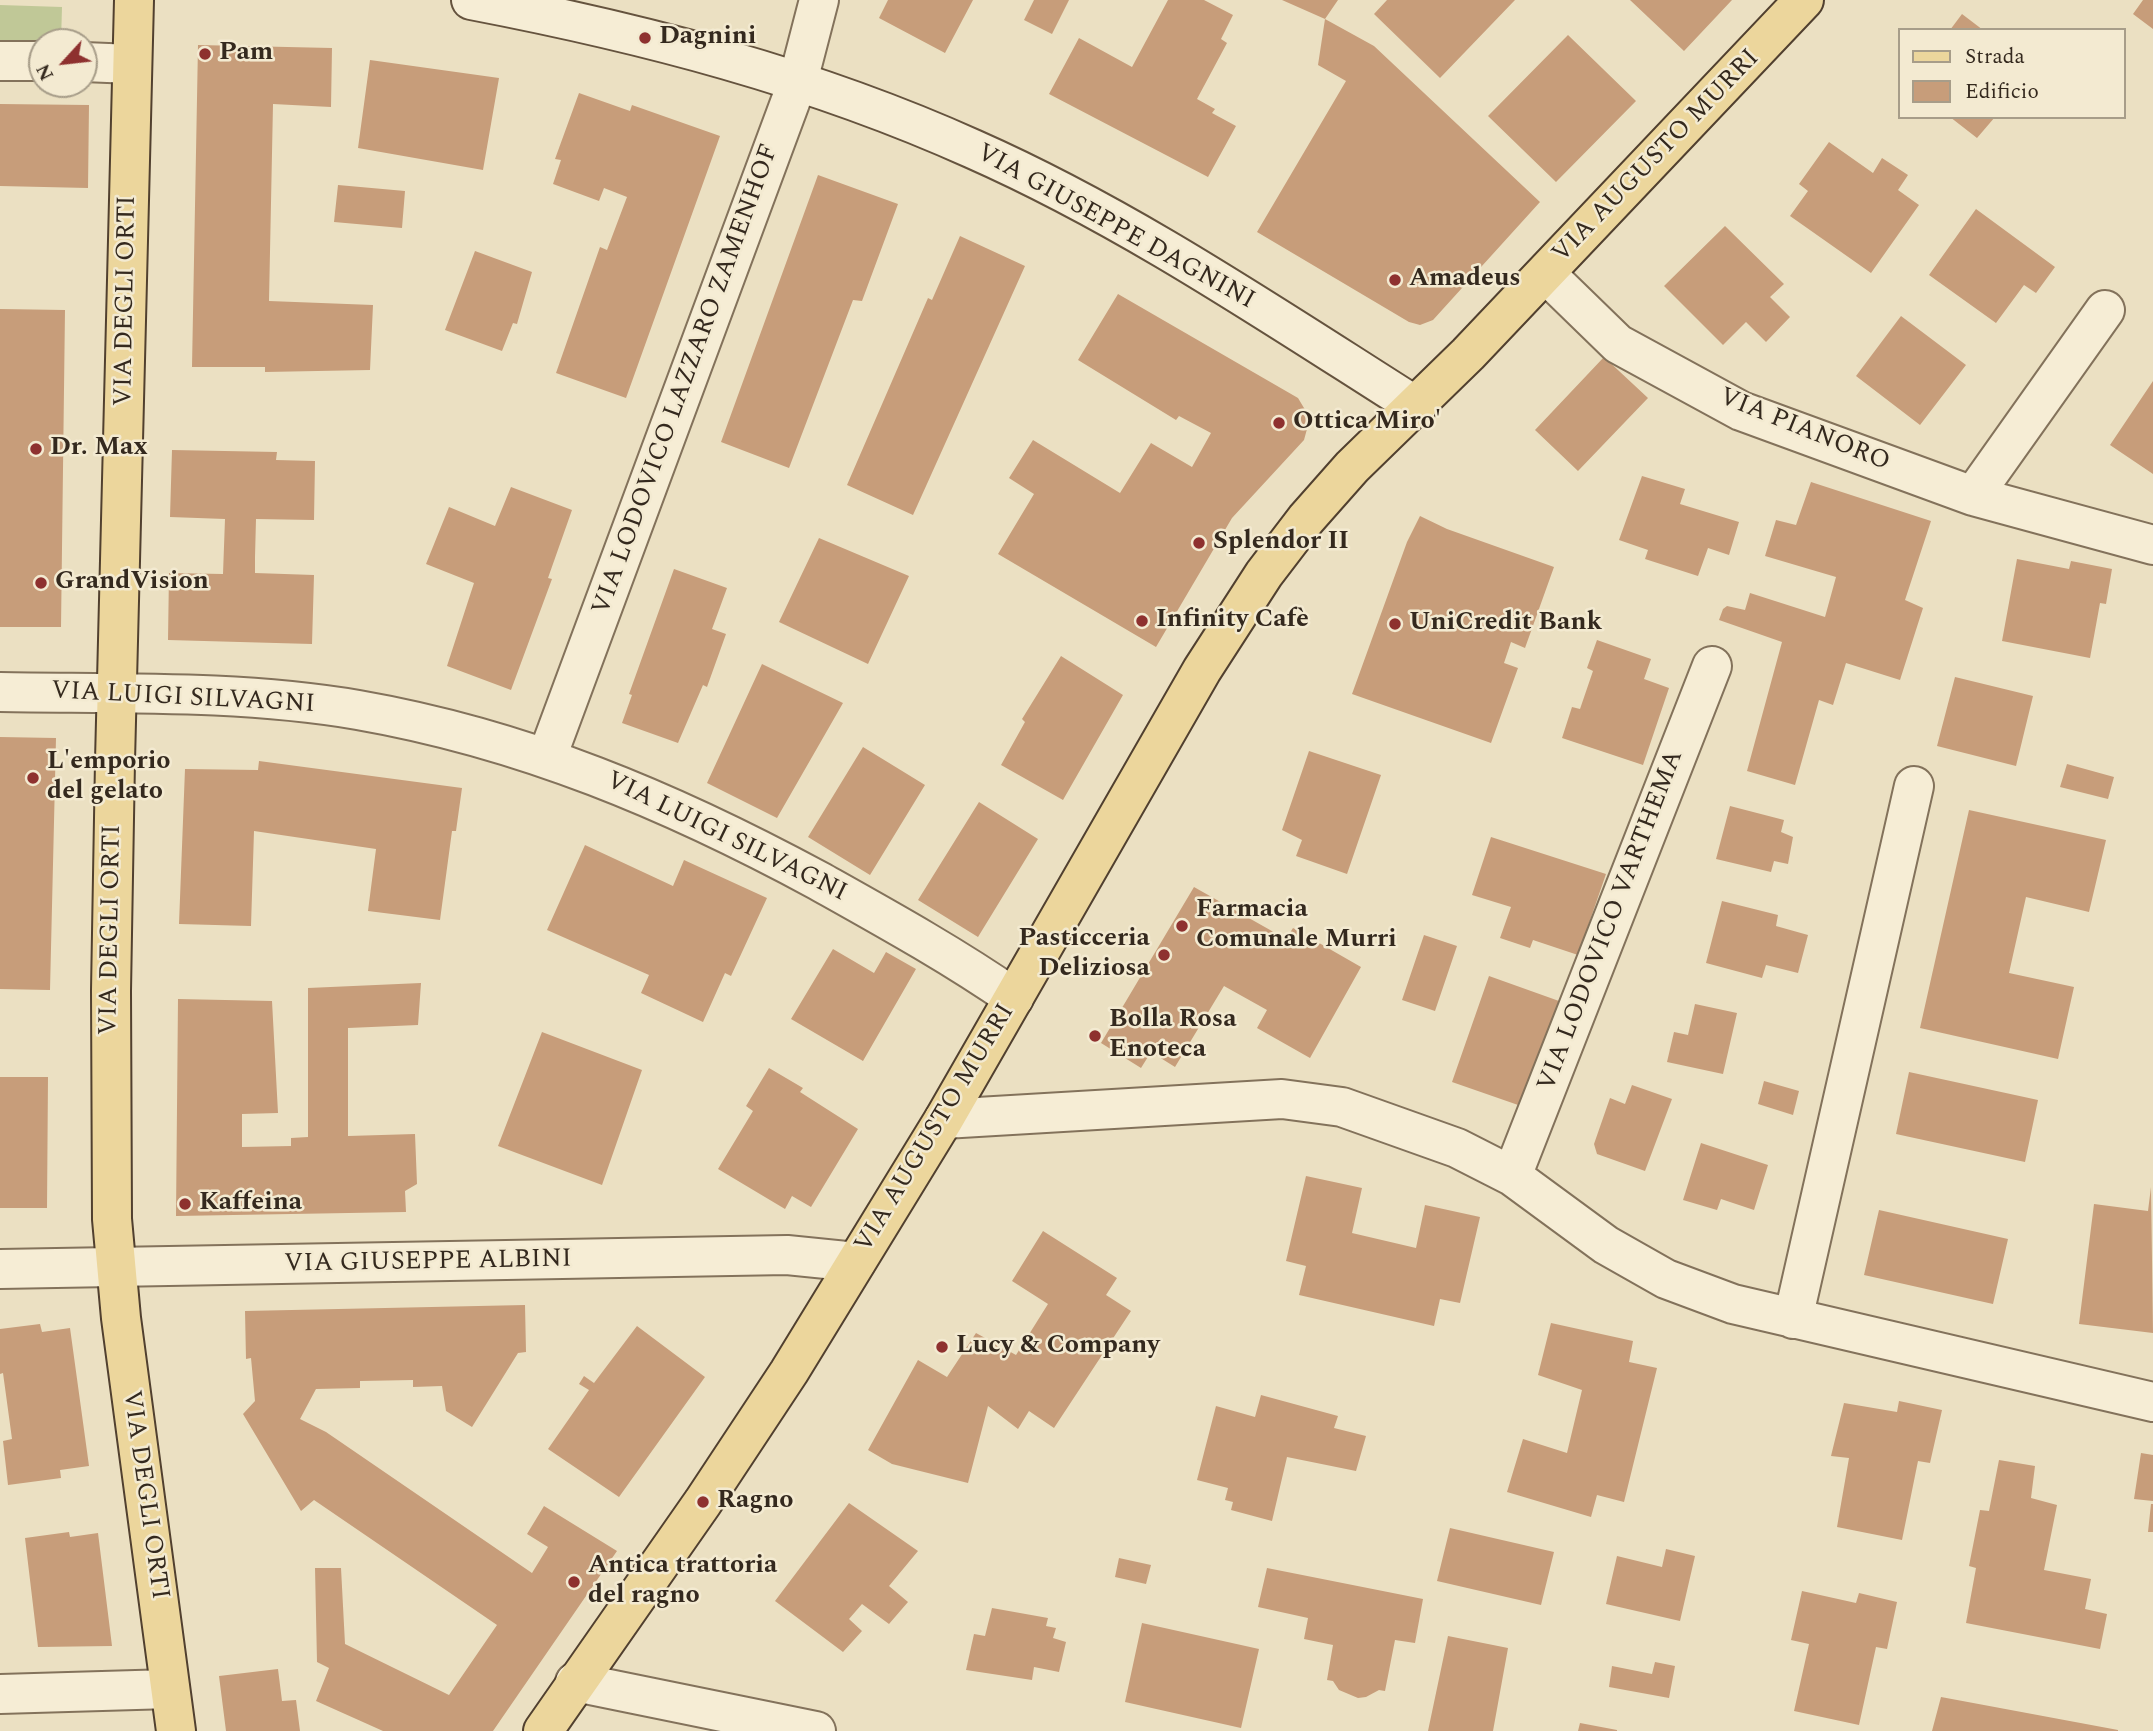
<!DOCTYPE html>
<meta charset="utf-8">
<style>
body{margin:0}
#map{position:relative;width:2153px;height:1731px;overflow:hidden;background:#ebe0c2;font-family:Spectral,serif}
canvas{display:block}
.legend{position:absolute;left:1898px;top:28px;width:228px;height:91px;box-sizing:border-box;background:#f3ead1;border:2px solid #a79d89;margin:0;padding:9px 12px;list-style:none;font-size:21px;color:#34291e}
.legend li{display:flex;align-items:center;gap:14px;height:35px}
.legend b{width:35px;border:2px solid #a79d89}
.north{position:absolute;left:28px;top:28px;width:70px;height:70px;box-sizing:border-box;background:#f3ead1;border:2px solid #a79d89;border-radius:50%;rotate:243deg;font-size:19px;font-weight:700;line-height:28px;text-align:center;color:#34291e}
.north::after{content:'';display:block;margin:auto;width:24px;height:32px;background:#8e312f;clip-path:polygon(50% 0,100% 100%,50% 72%,0 100%)}
</style>
<div id="map">
<canvas width="2153" height="1731"></canvas>
<ul class="legend">
<li><b style="height:9px;background:#ecd69c"></b>Strada</li>
<li><b style="height:19px;background:#c79d7a"></b>Edificio</li>
</ul>
<div class="north">N</div>
</div>
<script>
const context = document.querySelector('canvas').getContext('2d');
context.lineJoin = 'round';
function fillPath(path, color) { context.fillStyle = color; context.fill(path, 'evenodd'); }
function stroke(path, color, width, dash) { context.strokeStyle = color; context.lineWidth = width; context.lineCap = dash ? 'butt' : 'round'; context.setLineDash(dash || []); context.stroke(path); }
function label(font, color, halo, rows, align = 'center') {
  context.font = font + ' Spectral,serif'; context.lineWidth = 5; context.setLineDash([]); context.textBaseline = 'middle'; context.strokeStyle = halo; context.fillStyle = color; for (const [text, x, y, turn = 0] of rows) {
    context.save(); context.translate(x, y); context.rotate((+turn || 0) * Math.PI / 180); context.textAlign = isNaN(turn) ? turn : align; if (halo) context.strokeText(text, 0, 0); context.fillText(text, 0, 0); context.restore();
  }
}
fillPath(new Path2D(`
 M0,5L62,7L61,42L0,49Z`), '#c0c897');
fillPath(new Path2D(`
 M888,0H973L945,53L879,18Z
 M1034,0H1069L1052,34L1024,20Z
 M1168,0H1204L1233,15L1221,39L1227,43L1197,99L1215,109L1212,113L1236,126L1208,177L1049,94L1079,38L1132,67Z
 M1282,0H1338L1325,19Z
 M1387,0H1515L1440,78L1374,14Z
 M1630,0H1732L1684,51Z
 M2143,0H2153V29L2133,14Z
 M1962,14L1983,30H1950Z
 M1325,19L1374,46L1540,202L1433,320L1420,325L1409,322L1257,232L1346,81L1318,65Z
 M1568,35L1636,101L1556,182L1488,116Z
 M198,45L332,48L331,107L273,104L269,301L373,305L370,370L265,372V367H192Z
 M370,60L499,78L483,170L358,148Z
 M579,93L630,111L632,105L720,136L626,398L556,373L600,247L607,250L627,197L604,188L599,201L553,184L561,160L555,159Z
 M0,104L89,105L88,188L0,186Z
 M1950,117H1995L1977,138Z
 M1829,142L1873,173L1882,158L1908,175L1898,190L1919,205L1871,273L1790,216L1808,191L1799,184Z
 M818,175L898,204L862,301L853,300L789,468L721,442Z
 M338,185L405,191L402,228L334,222Z
 M1976,209L2055,267L2036,293L2024,285L1996,323L1929,275Z
 M1725,226L1784,284L1770,297L1790,317L1766,342L1746,322L1723,345L1664,286Z
 M960,236L1025,266L913,515L847,485L928,298L932,300Z
 M475,251L532,272L517,324L513,323L502,351L445,330Z
 M1118,294L1298,398L1310,418L1304,440L1232,518L1156,647L998,554L1034,494L1009,478L1033,440L1120,493L1151,443L1192,467L1211,433L1179,416L1176,420L1078,360Z
 M0,309L65,310L61,627H0Z
 M1901,316L1966,365L1920,425L1856,376Z
 M1604,357L1648,398L1578,471L1535,430Z
 M2153,381V474L2110,445Z
 M172,450L277,452L276,460L315,461L314,520L256,519L255,557V573L314,575L312,644L168,640L169,573L223,574L225,519L170,517Z
 M1642,476L1685,489L1680,504L1739,522L1729,555L1708,548L1698,576L1645,559L1648,550L1619,540Z
 M1811,482L1931,521L1905,600L1923,608L1900,680L1846,663L1833,705L1819,700L1795,785L1747,771L1782,642L1719,620L1723,609L1727,606L1745,610L1750,593L1825,617L1836,577L1765,556L1776,520L1796,525Z
 M511,487L572,510L548,578L552,579L511,690L447,666L474,583L426,564L449,507L495,526Z
 M1420,516L1447,529L1554,567L1525,648L1511,642L1504,663L1518,668L1491,743L1352,694L1407,542Z
 M819,538L909,576L868,664L779,622Z
 M2017,559L2069,569L2071,561L2112,569L2106,604L2100,603L2090,658L2002,641Z
 M674,569L727,588L712,629L726,634L707,687L703,685L678,743L622,723L632,695L629,694Z
 M1597,640L1651,659L1644,679L1669,688L1643,765L1562,738L1572,707L1580,709L1593,671L1587,668Z
 M1061,656L1123,695L1063,800L1001,765L1025,722L1022,719Z
 M762,664L843,703L777,818L707,783Z
 M1955,677L2033,696L2016,766L1937,746Z
 M0,737L56,738L50,990L0,989Z
 M863,747L925,785L870,875L808,837Z
 M1309,751L1381,775L1347,874L1296,856L1302,840L1282,830Z
 M259,761L462,788L456,831H452L440,920L368,911L376,849L254,831L251,926L179,924L185,769L258,770Z
 M2067,764L2114,777L2108,799L2060,787Z
 M979,802L1038,839L978,937L918,900Z
 M1730,806L1784,820L1781,832L1793,837L1788,864L1774,861L1771,872L1716,859Z
 M1969,810L2106,840L2089,912L2026,897L2009,973L2074,987L2058,1059L1920,1028Z
 M1491,837L1606,874L1578,955L1533,940L1530,948L1500,938L1511,907L1472,895Z
 M585,845L673,886L684,860L767,898L731,976L725,973L703,1022L641,993L649,975L547,930Z
 M1194,887L1286,939L1293,928L1361,967L1310,1058L1257,1028L1267,1010L1224,986L1175,1067L1151,1052L1141,1068L1101,1043Z
 M1722,901L1778,915L1776,926L1808,935L1798,973L1766,965L1762,978L1706,963Z
 M1424,935L1457,946L1435,1011L1402,1000Z
 M833,949L874,973L886,952L916,969L863,1061L791,1019Z
 M1489,976L1559,1001L1521,1106L1452,1082Z
 M421,983L418,1025L348,1028V1136L415,1134L417,1184L405,1191L406,1212L176,1216L178,999L272,1001L278,1113L242,1114V1147L291,1146V1138L308,1137V988Z
 M1695,1004L1737,1013L1723,1074L1667,1062L1674,1032L1688,1035Z
 M542,1032L642,1070L602,1185L498,1146Z
 M769,1068L803,1088L800,1092L858,1129L811,1207L792,1196L785,1209L718,1169L753,1111L746,1106Z
 M1909,1072L2038,1100L2025,1162L1896,1134Z
 M0,1077H48L47,1208H0Z
 M1764,1081L1799,1091L1793,1115L1758,1104Z
 M1632,1085L1672,1099L1645,1171L1597,1154L1594,1144L1610,1098L1625,1104Z
 M1701,1143L1768,1165L1754,1210L1721,1199L1717,1210L1683,1200Z
 M1306,1176L1362,1188L1352,1233L1416,1248L1425,1205L1480,1217L1460,1303L1440,1299L1434,1326L1299,1295L1306,1266L1286,1261Z
 M2151,1187L2153,1333L2079,1324L2094,1204L2148,1211Z
 M1879,1210L2008,1239L1993,1304L1864,1275Z
 M1043,1231L1117,1278L1106,1295L1131,1311L1054,1428L1029,1411L1018,1429L988,1406L968,1483L892,1464L868,1450L918,1360L947,1377L976,1333L1016,1355L1048,1304L1012,1281Z
 M525,1305L526,1352L518,1353L472,1427L446,1411L442,1386L413,1387V1380L360,1381V1388L316,1389L300,1419L326,1432L532,1573L548,1547L527,1534L544,1506L617,1551L493,1731H383L316,1701L329,1668L317,1662L315,1568H341L345,1644L449,1695L497,1625L314,1500L301,1511L243,1414L255,1401L251,1358L246,1359L245,1311Z
 M1551,1323L1633,1341L1629,1362L1657,1368L1624,1502L1597,1495L1591,1517L1507,1492L1523,1439L1567,1453L1582,1390L1538,1375Z
 M40,1324L42,1332L70,1328L89,1466L60,1470L61,1478L8,1485L3,1441L12,1439L3,1373L0,1374V1329Z
 M637,1326L705,1377L619,1497L548,1449L589,1390L579,1384L584,1376L594,1383Z
 M1261,1395L1338,1416L1334,1428L1366,1436L1356,1471L1287,1457L1272,1521L1231,1510L1233,1502L1225,1500L1228,1488L1197,1480L1216,1406L1255,1417Z
 M1899,1401L1942,1410L1930,1463L1918,1461L1902,1540L1837,1527L1849,1458L1831,1456L1844,1403L1897,1412Z
 M2141,1453L2153,1455V1501L2134,1499Z
 M1999,1460L2035,1466L2031,1498L2057,1505L2044,1570L2091,1579L2085,1609L2107,1614L2100,1649L1966,1623L1976,1568L1969,1566L1980,1510L1989,1511Z
 M849,1503L918,1551L889,1586L908,1602L889,1624L862,1604L849,1619L862,1631L843,1652L775,1601Z
 M2151,1504H2153V1532H2148Z
 M1450,1528L1554,1552L1541,1605L1437,1581Z
 M69,1532L70,1537L98,1533L112,1646L38,1647L25,1538Z
 M1666,1549L1695,1556L1680,1621L1606,1604L1617,1556L1662,1567Z
 M1119,1558L1151,1565L1146,1584L1115,1577Z
 M1267,1568L1423,1599L1415,1643L1395,1640L1385,1691L1379,1690L1366,1697L1358,1698L1339,1690L1333,1681L1327,1680L1333,1645L1304,1639L1308,1618L1258,1607Z
 M1802,1591L1856,1603L1859,1593L1897,1602L1887,1649L1876,1647L1859,1725L1794,1711L1809,1644L1791,1640Z
 M992,1608L1048,1618L1046,1626L1056,1628L1053,1638L1066,1642L1059,1672L1034,1667L1032,1680L966,1670L974,1634L985,1636Z
 M1142,1623L1259,1649L1241,1728L1125,1702Z
 M1448,1636L1508,1648L1493,1731H1428Z
 M1655,1662L1675,1666L1669,1698L1609,1687L1612,1666L1652,1674Z
 M278,1669L282,1701L296,1700L300,1731H226L219,1676Z
 M1941,1697L2118,1730V1731H1932Z
 M1580,1723L1617,1730V1731H1578Z`), '#c79d7a');
const street = new Path2D(`
 M0,61H42
 M84,62L132,64
 M1546,274L1618,344L1741,411L1973,496L2153,545
 M1973,496L2105,310
 M0,692C119,694 239,690 358,710C524,739 671,801 819,881C885,918 952,955 1014,998
 M547,757L798,81L819,0
 M944,1119L1282,1099L1342,1107L1457,1148L1512,1176L1606,1245L1666,1279L1733,1304L2153,1402
 M1512,1176L1712,666
 M0,1269L787,1255L856,1262
 M1793,1319L1914,786
 M575,1682L816,1731
 M0,1694L170,1689`);
const secondary = new Path2D(`
 M471,0C643,33 813,77 973,149C1129,218 1273,316 1417,407`);
const primary = new Path2D(`
 M134,0L115,761L111,991L112,1219L121,1318L176,1731
 M543,1731L703,1502L789,1372L944,1119L1202,670L1264,574L1306,519L1352,467L1468,354L1804,0`);
stroke(street, '#83725b', 42);
stroke(secondary, '#65533e', 42);
stroke(primary, '#51402f', 42);
stroke(street, '#f6edd5', 38);
stroke(secondary, '#f6edd5', 38);
stroke(primary, '#ecd69c', 38);
for (const [x, y, r, color] of [
 [645,38,7,"#8e312f"],
 [205,54,7,"#8e312f"],
 [1395,280,7,"#8e312f"],
 [1279,423,7,"#8e312f"],
 [36,449,7,"#8e312f"],
 [1199,543,7,"#8e312f"],
 [41,583,7,"#8e312f"],
 [1142,621,7,"#8e312f"],
 [1395,624,7,"#8e312f"],
 [33,778,7,"#8e312f"],
 [1182,926,7,"#8e312f"],
 [1164,955,7,"#8e312f"],
 [1095,1036,7,"#8e312f"],
 [185,1204,7,"#8e312f"],
 [942,1347,7,"#8e312f"],
 [703,1502,7,"#8e312f"],
 [574,1582,7,"#8e312f"]
]) { const dot = new Path2D(); dot.arc(x, y, r, 0, 2 * Math.PI); context.fillStyle = color; context.fill(dot); stroke(dot, '#f3ead1', 2.5); }
label('bold 26px', '#34291e', '#f3ead1', [
 ["Dagnini",659,38],
 ["Pam",219,54],
 ["Amadeus",1409,280],
 ["Ottica Miro'",1293,423],
 ["Dr. Max",50,449],
 ["Splendor II",1213,543],
 ["GrandVision",55,583],
 ["Infinity Cafè",1156,621],
 ["UniCredit Bank",1409,624],
 ["L'emporio",47,763],
 ["del gelato",47,793],
 ["Farmacia",1196,911],
 ["Comunale Murri",1196,941],
 ["Pasticceria",1150,940,"right"],
 ["Deliziosa",1150,970,"right"],
 ["Bolla Rosa",1109,1021],
 ["Enoteca",1109,1051],
 ["Kaffeina",199,1204],
 ["Lucy & Company",956,1347],
 ["Ragno",717,1502],
 ["Antica trattoria",588,1567],
 ["del ragno",588,1597]
], 'left');
label('26px', '#34291e', '#f3ead1', [
 ["VIA AUGUSTO MURRI",1657,157,-46],
 ["VIA GIUSEPPE DAGNINI",1115,228,29],
 ["VIA DEGLI ORTI",127,301,-89],
 ["VIA LODOVICO LAZZARO ZAMENHOF",687,380,-70],
 ["VIA PIANORO",1804,431,22],
 ["VIA LUIGI SILVAGNI",183,699,3],
 ["VIA LUIGI SILVAGNI",726,838,26],
 ["VIA LODOVICO VARTHEMA",1612,921,-69],
 ["VIA DEGLI ORTI",112,930,-89],
 ["VIA AUGUSTO MURRI",936,1129,-59],
 ["VIA GIUSEPPE ALBINI",428,1263,-1],
 ["VIA DEGLI ORTI",144,1495,82]
]);
</script>
